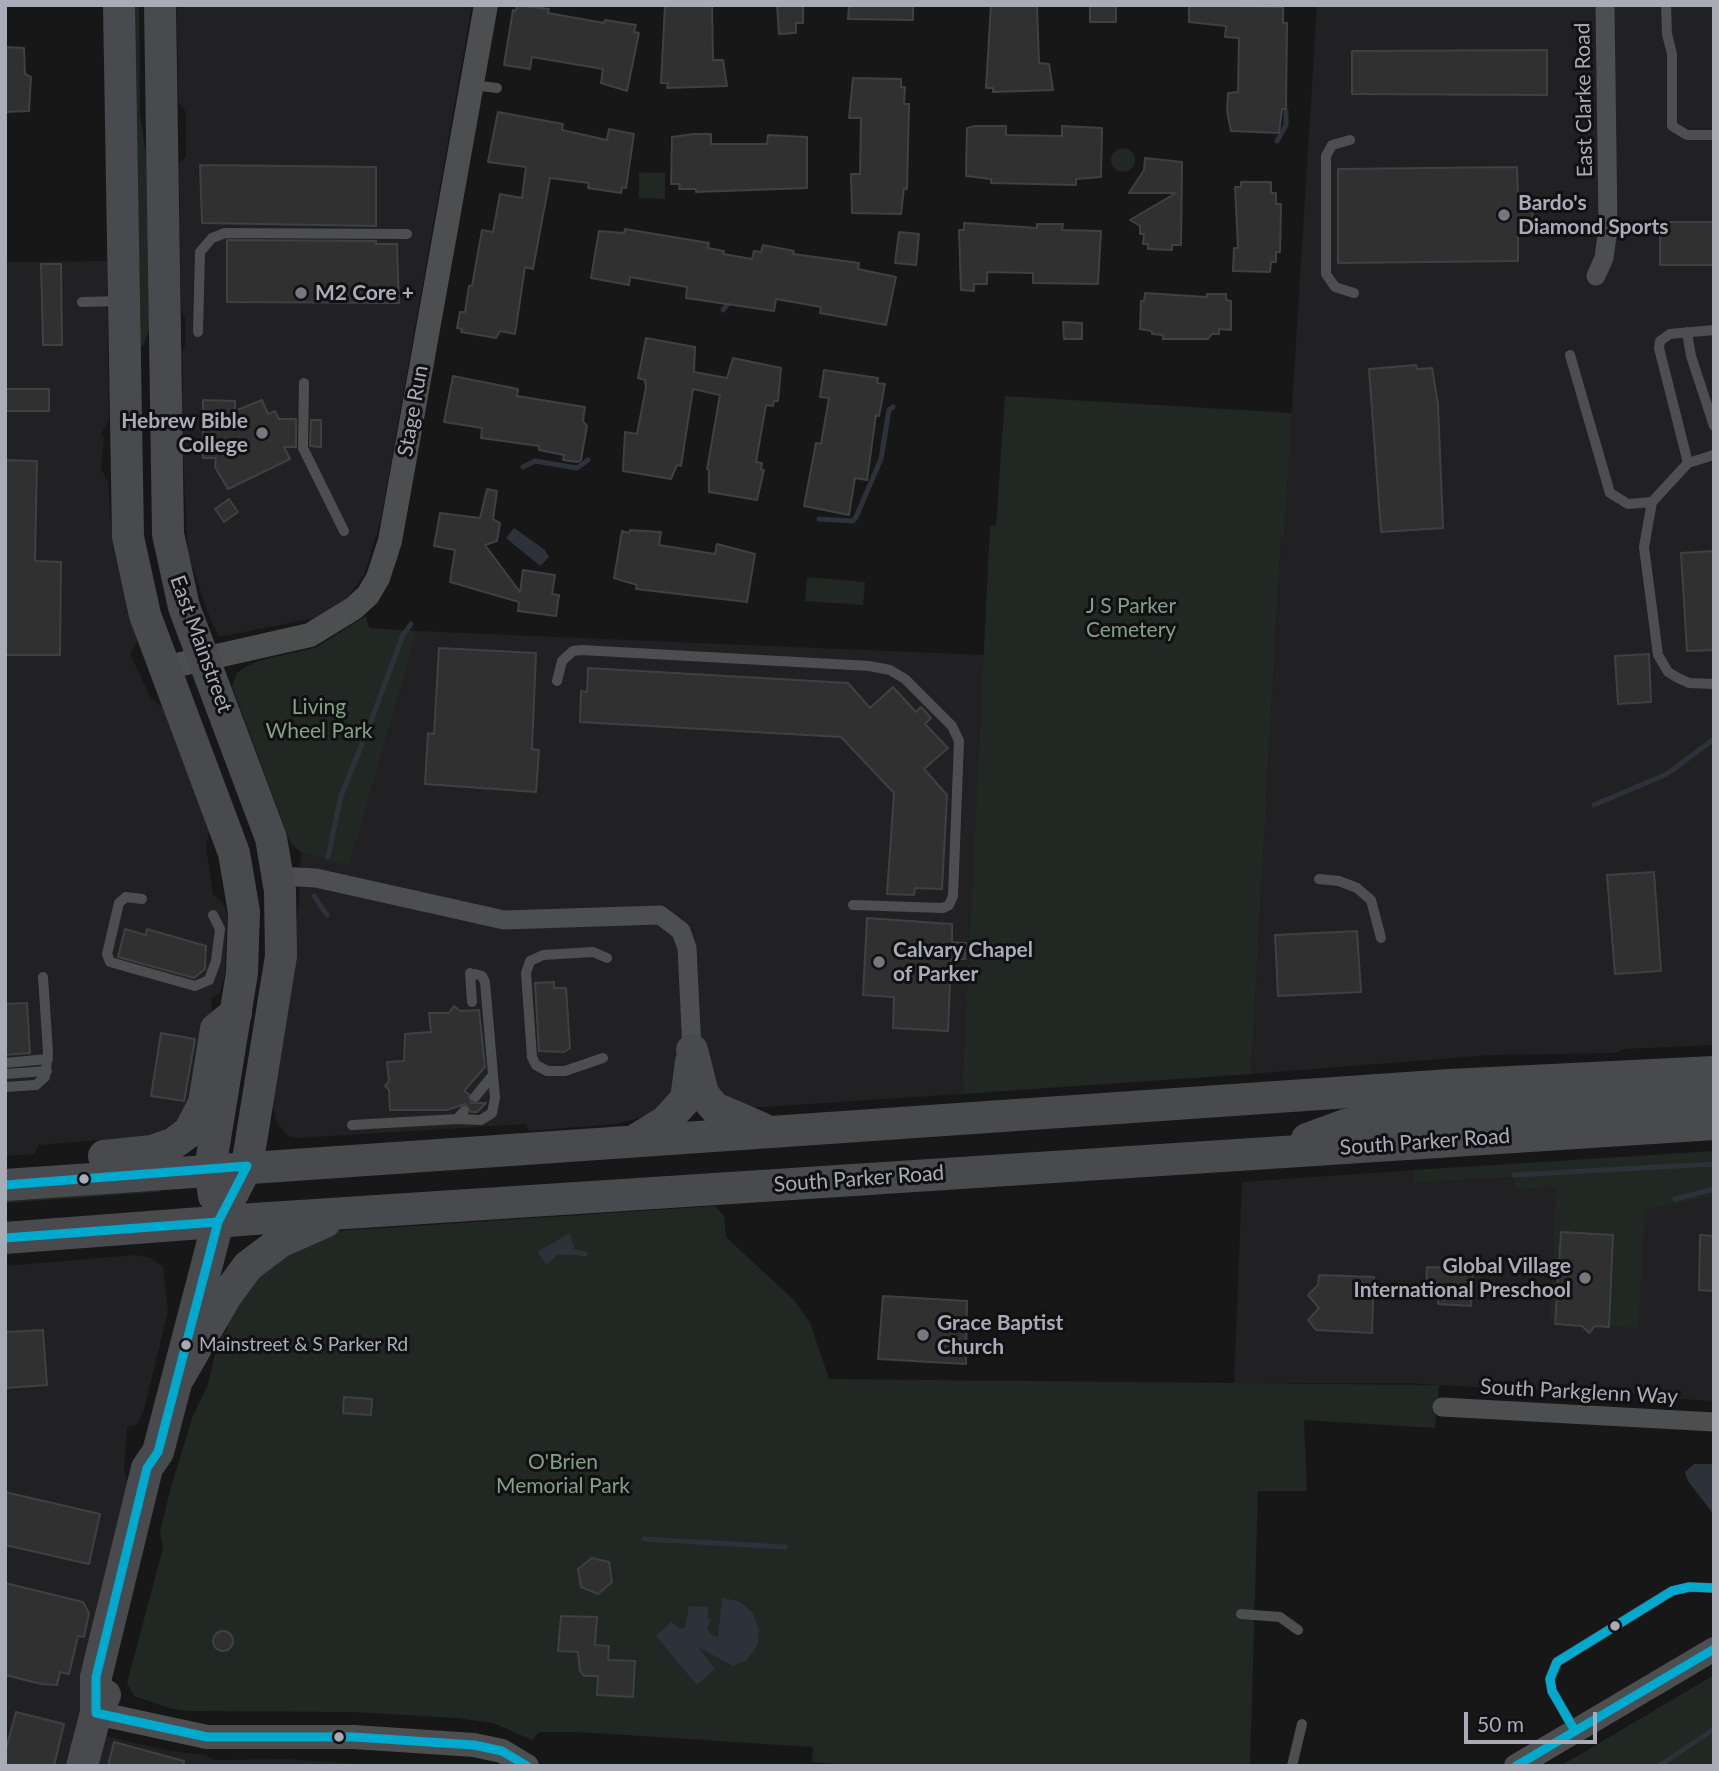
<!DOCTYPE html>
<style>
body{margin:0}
#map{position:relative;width:1719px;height:1771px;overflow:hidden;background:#171717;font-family:Lato,sans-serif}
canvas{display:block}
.frame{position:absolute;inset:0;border:7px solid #a9acb7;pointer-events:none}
.scale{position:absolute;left:1464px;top:1712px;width:133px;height:32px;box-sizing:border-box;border:4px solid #a9acb7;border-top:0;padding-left:9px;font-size:21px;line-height:24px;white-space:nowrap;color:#a9acb7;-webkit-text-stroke:5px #111113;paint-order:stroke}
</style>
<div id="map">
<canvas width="1719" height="1771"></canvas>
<div class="frame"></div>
<div class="scale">50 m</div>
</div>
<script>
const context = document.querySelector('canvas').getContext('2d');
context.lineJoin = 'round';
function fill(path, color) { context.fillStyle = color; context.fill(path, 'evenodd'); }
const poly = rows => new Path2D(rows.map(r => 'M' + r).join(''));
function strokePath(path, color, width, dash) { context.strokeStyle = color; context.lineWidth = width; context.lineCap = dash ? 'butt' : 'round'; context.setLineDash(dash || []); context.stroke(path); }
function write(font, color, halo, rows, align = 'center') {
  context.font = font + ' Lato,sans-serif'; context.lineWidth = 6; context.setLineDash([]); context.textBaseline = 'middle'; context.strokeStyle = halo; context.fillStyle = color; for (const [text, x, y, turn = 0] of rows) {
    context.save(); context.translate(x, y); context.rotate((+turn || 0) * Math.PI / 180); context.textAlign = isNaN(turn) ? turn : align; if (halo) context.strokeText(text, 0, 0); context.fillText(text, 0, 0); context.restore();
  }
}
fill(poly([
 [177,5,472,5,381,520,364,575,345,601,320,617,224,636,218,636,208,613,188,553,182,436,176,432,176,398,183,391,182,354,185,345,185,318,181,310,179,163,186,157,186,112,178,102],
 [1317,5,1714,5,1714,1045,1624,1049,1616,1053,1492,1055,1251,1074,1281,536,1284,535],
 [107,261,109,420,101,434,104,437,101,470,108,481,113,549,136,634,137,641,130,654,151,698,163,708,209,830,206,847,213,894,222,901,227,913,225,974,220,992,211,1000,213,1020,198,1103,177,1122,150,1136,39,1145,34,1154,5,1156,5,262],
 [417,631,984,655,962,1094,749,1108,730,1099,720,1088,681,1085,650,1115,616,1124,529,1131,526,1124,299,1138,288,1136,276,1121,272,1102,299,903,301,852,349,865],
 [1414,1170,1414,1183,1513,1177,1514,1189,1555,1181,1714,1196,1714,1401,1646,1397,1623,1391,1617,1395,1405,1383,1234,1383,1242,1182],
 [134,1255,148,1257,163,1266,168,1312,143,1413,136,1425,127,1427,124,1470,129,1488,76,1743,69,1749,65,1766,5,1766,5,1266],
 [106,1736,170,1751,205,1755,215,1760,286,1759,388,1766,93,1766]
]), '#212123');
fill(poly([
 [131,5,139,5,140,114,149,174,151,324,144,344,138,348],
 '1111 160a12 12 0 1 1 24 0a12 12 0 1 1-24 0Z',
 [639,172,665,173,665,199,639,198],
 [1005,396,1292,413,1284,536,1281,536,1251,1074,962,1094,990,526,996,525],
 [807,577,865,582,863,605,805,601],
 [366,616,369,628,417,631,349,866,301,852,291,844,232,686,237,673,244,668,261,660,315,648],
 [1714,1151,1714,1196,1645,1210,1638,1328,1609,1326,1613,1235,1561,1232,1556,1320,1550,1320,1556,1187,1515,1189,1513,1177,1414,1183,1414,1170],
 [161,1189,160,1192,5,1203,5,1199],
 [715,1206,724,1216,726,1237,795,1301,810,1323,829,1379,1439,1385,1435,1428,1304,1420,1307,1491,1258,1491,1250,1766,865,1766,812,1762,813,1747,578,1732,539,1732,532,1740,493,1723,457,1718,352,1712,189,1711,172,1709,134,1696,127,1683,163,1548,160,1532,171,1487,192,1418,208,1384,218,1342,227,1331,228,1320,250,1282,322,1232],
 [1714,1675,1714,1766,1560,1766,1601,1742]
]), '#212722');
fill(poly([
 [514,528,545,550,549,557,540,566,506,538],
 [570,1233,576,1255,557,1255,547,1265,537,1252],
 [1694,1464,1714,1464,1714,1515,1688,1481,1685,1472],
 [722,1598,739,1601,752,1612,759,1630,758,1644,747,1660,733,1666,698,1647,715,1669,697,1685,656,1636,671,1622,681,1629,685,1628,689,1606,708,1607,708,1619,711,1619,707,1628,711,1635,718,1637]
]), '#2d323a');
strokePath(poly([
 [1277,141,1286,125,1286,111],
 [723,310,730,301],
 [523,467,535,461,577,468,588,460],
 [819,519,853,521,856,517,881,459,889,410,893,407],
 [365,737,403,635,411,624],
 [1594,805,1667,774,1714,739],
 [328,857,341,796,362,744],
 [314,896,327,915],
 [1514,1175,1714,1164],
 [1675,1199,1714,1189],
 [570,1251,585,1254],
 [644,1539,785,1547],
 [1659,1766,1714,1729]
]), '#2d323a', 5);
const building = poly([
 [517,5,549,9,548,13,604,23,605,20,636,25,634,32,639,33,627,91,601,83,603,69,532,57,530,69,504,65,513,10,516,11,517,5],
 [665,5,712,5,713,60,723,60,727,86,667,88,668,83,661,83,665,5],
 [777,5,803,5,803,23,796,23,796,33,779,34,777,5],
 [849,5,913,5,913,20,848,19,849,5],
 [991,5,1037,5,1039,63,1049,64,1053,90,993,92,993,88,986,88,991,5],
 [1090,5,1116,5,1116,22,1090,22,1090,5],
 [1189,5,1283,7,1283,23,1287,23,1286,109,1282,109,1279,133,1231,131,1227,111,1228,93,1238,92,1239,38,1225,37,1226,26,1189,22,1189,5],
 [5,47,24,48,25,74,31,77,29,111,5,112,5,47],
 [1547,50,1547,95,1352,94,1352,51,1547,50],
 [853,78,901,79,901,87,905,87,904,104,909,104,907,189,904,188,901,214,852,213,851,174,860,174,861,118,849,118,853,78],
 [498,112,563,124,562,130,607,140,609,129,634,134,626,188,622,187,621,193,588,188,589,183,550,178,533,269,525,267,515,334,500,331,496,338,461,332,462,329,457,328,460,312,465,312,469,286,472,286,482,230,493,232,500,194,522,198,526,167,488,162,498,112],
 [975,126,1006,126,1006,135,1062,136,1062,126,1102,128,1101,177,1076,179,1076,185,991,183,991,179,966,176,967,128,975,126],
 [693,134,711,134,711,144,767,144,768,135,807,137,807,188,696,192,696,189,679,189,680,184,671,184,672,137,693,134],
 [1145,158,1182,162,1181,245,1172,245,1172,250,1148,249,1148,244,1143,244,1144,234,1140,234,1140,226,1130,220,1176,193,1129,193,1144,170,1145,158],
 [200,165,376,167,376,226,202,223,200,165],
 [1517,167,1518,198,1532,198,1533,232,1518,232,1518,261,1338,263,1338,169,1517,167],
 [1241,182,1271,182,1271,193,1276,193,1276,204,1281,204,1280,252,1276,252,1276,262,1271,262,1270,272,1233,271,1234,248,1238,248,1235,187,1241,187,1241,182],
 [1660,222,1714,222,1714,265,1660,265,1660,222],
 [964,223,1037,228,1037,224,1063,224,1062,230,1101,231,1098,284,1033,283,1033,273,987,272,987,284,974,284,974,291,961,290,959,230,964,230,964,223],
 [625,229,709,243,708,248,724,251,723,254,752,259,754,251,761,252,763,245,794,251,793,254,859,263,858,269,896,277,886,325,820,313,821,307,776,299,774,311,686,298,687,287,630,277,629,285,591,278,599,231,624,233,625,229],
 [899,232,919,234,916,265,895,263,899,232],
 [227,240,376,241,376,244,397,244,399,303,227,302,227,240],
 [41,264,61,264,62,345,43,345,41,264],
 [1145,293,1207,297,1207,294,1226,294,1226,300,1231,301,1231,330,1219,329,1219,334,1212,334,1208,339,1163,339,1163,335,1152,334,1152,331,1140,329,1141,301,1144,301,1145,293],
 [1063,322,1082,323,1082,339,1064,339,1063,322],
 [646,338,695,347,694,372,727,378,733,358,781,368,778,401,774,401,773,406,766,405,756,462,762,463,761,470,764,470,757,500,709,492,709,470,707,469,720,395,693,389,681,466,677,465,671,479,623,471,625,432,637,434,646,387,645,380,638,378,646,338],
 [1416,365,1417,369,1432,368,1438,404,1443,528,1381,532,1369,369,1416,365],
 [824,370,878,378,877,383,885,384,879,416,876,415,867,480,855,478,849,515,804,506,816,443,821,444,829,398,820,397,824,370],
 [453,376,518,389,517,396,585,407,583,421,587,426,581,460,578,462,563,460,564,455,539,450,539,446,481,438,482,428,444,422,453,376],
 [5,389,49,389,49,411,5,411,5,389],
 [203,400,235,401,235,411,262,400,268,414,275,411,279,419,296,419,296,447,284,447,290,459,228,489,215,467,216,458,203,458,203,400],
 [311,420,321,420,321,447,310,446,311,420],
 [5,460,37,461,35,561,61,562,60,655,5,655,5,460],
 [487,489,497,491,493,519,500,523,497,541,485,545,520,592,523,570,555,575,552,594,559,595,556,616,518,611,519,602,450,582,455,550,434,546,440,513,480,518,487,489],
 [229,499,238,512,224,522,215,509,229,499],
 [630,530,661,532,659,545,715,554,717,544,755,554,747,602,636,589,637,585,614,578,622,531,629,533,630,530],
 [1714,551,1714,650,1687,651,1681,553,1714,551],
 [439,648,536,653,532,749,539,750,536,792,425,784,428,733,434,734,439,648],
 [1649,654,1651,702,1618,704,1615,656,1649,654],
 [588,668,848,683,870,708,893,687,916,712,921,707,931,718,925,724,948,748,924,769,947,795,942,889,915,888,914,895,887,894,894,793,841,737,580,722,581,691,587,692,588,668],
 [1654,872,1661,971,1615,974,1607,875,1654,872],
 [867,918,952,924,952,942,966,943,965,959,951,959,948,1031,893,1028,894,997,863,995,867,918],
 [125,929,146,935,147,929,206,946,205,969,194,978,118,957,125,929],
 [1357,931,1361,992,1278,996,1275,935,1357,931],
 [554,982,554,988,566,988,570,1048,564,1052,539,1051,535,983,554,982],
 [27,1003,30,1053,5,1055,5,1004,27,1003],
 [454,1006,460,1011,479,1010,485,1067,464,1091,469,1094,471,1103,486,1103,477,1112,471,1112,465,1104,447,1110,390,1110,389,1090,385,1086,389,1081,387,1062,404,1061,405,1034,431,1032,429,1013,449,1013,454,1006],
 [161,1033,195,1039,184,1101,151,1096,161,1033],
 [1561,1232,1613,1235,1609,1327,1595,1326,1589,1333,1582,1326,1555,1324,1561,1232],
 [1700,1235,1714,1236,1714,1291,1699,1290,1700,1235],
 [1427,1267,1473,1268,1471,1306,1438,1304,1438,1290,1426,1289,1427,1267],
 [1319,1275,1374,1277,1372,1333,1316,1330,1308,1320,1319,1308,1308,1295,1318,1285,1319,1275],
 [883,1296,967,1301,966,1364,878,1359,883,1296],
 [43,1330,47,1385,5,1388,5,1332,43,1330],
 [344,1397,372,1399,371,1415,343,1413,344,1397],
 [5,1492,100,1514,89,1564,5,1545,5,1492],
 [592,1558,609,1562,612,1582,598,1594,581,1587,578,1569,592,1558],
 [5,1583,83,1602,89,1613,84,1637,78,1636,69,1674,60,1672,57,1685,41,1684,5,1675,5,1583],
 [561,1616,597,1617,595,1645,609,1646,608,1660,635,1661,633,1697,597,1695,598,1676,584,1676,580,1671,578,1652,558,1651,561,1616],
 '213 1641a10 10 0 1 1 20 0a10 10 0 1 1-20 0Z',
 [16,1712,64,1724,54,1766,5,1766,5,1753,16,1712],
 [114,1742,184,1761,183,1766,108,1766,114,1742]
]);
fill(building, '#303031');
strokePath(building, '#3f4043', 2);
strokePath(poly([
 [1666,5,1667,34,1672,54,1672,126,1687,135,1714,135],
 [471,85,497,88],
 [1350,140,1332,145,1326,156,1326,274,1335,287,1354,293],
 [82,302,120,301],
 [198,332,200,252,212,238,225,233,407,234],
 [1687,332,1691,356,1714,426],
 [1570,355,1610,493,1628,504,1652,502,1644,547,1658,655,1668,672,1678,678,1689,683,1714,684],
 [304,383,303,448,344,531],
 [1688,463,1659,348,1660,341,1670,334,1714,330],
 [1652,502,1688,463,1714,455],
 [557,681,562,661,573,651,581,650,869,666,890,670,905,679,952,726,959,741,953,896,949,905,943,908,853,905],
 [1319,879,1339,881,1357,888,1371,900,1381,938],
 [142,899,126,897,119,903,107,954,110,962,195,986,209,980,216,961,220,929,213,915],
 [470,973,472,1002],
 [475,974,482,976,485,982,493,1075,475,1097],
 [603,1058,565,1071,547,1071,536,1065,532,1057,526,973,530,961,543,955,593,952,607,958],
 [5,1063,48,1059],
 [5,1074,47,1071],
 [5,1087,36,1085,45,1077,48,1052,43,977],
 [457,1119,481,1120,492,1113,495,1098,493,1075],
 [352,1125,457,1119,464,1111],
 [1241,1614,1280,1617,1298,1630],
 [1575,1731,1552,1691,1550,1679,1557,1662,1672,1591,1689,1587,1714,1588],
 [1292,1766,1302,1724]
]), '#4d4e50', 10);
strokePath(poly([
 [1596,276,1604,258,1608,228,1605,5],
 [278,876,316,878,504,920,660,915,681,931,687,948,692,1050],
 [1442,1407,1714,1422]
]), '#4d4e50', 19);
strokePath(poly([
 [164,668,310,635,354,608,368,595,378,578,390,541,486,5],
 [96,1713,207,1737,354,1737,474,1745,502,1751,527,1766],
 [1516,1766,1714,1649]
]), '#4d4e50', 24);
strokePath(poly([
 [119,5,128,537,145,615,234,853,244,912,242,973,210,1169,214,1196],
 [96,1713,96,1677,147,1468,158,1452,218,1222,247,1166,281,956,280,891,271,838,184,607,168,534,160,5],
 [82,1766,96,1713,105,1695]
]), '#494a4d', 32);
strokePath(poly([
 [692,1050,703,1094,715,1108,761,1128],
 [637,1139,666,1121,686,1099,691,1062],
 [1307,1139,1345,1125,1407,1114,1714,1096],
 [104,1156,152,1151,174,1143,189,1132,204,1103,216,1029,236,1013],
 [5,1185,1450,1085,1714,1072],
 [5,1238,254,1219,1714,1124],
 [178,1379,226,1296,248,1266,280,1242,325,1222]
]), '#494a4d', 32);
strokePath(poly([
 [5,1185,247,1166],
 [5,1238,218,1222],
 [96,1713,96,1677,147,1468,158,1452,218,1222,247,1166],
 [96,1713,207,1737,354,1737,474,1745,502,1751,527,1766],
 [1575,1731,1552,1691,1550,1679,1557,1662,1672,1591,1689,1587,1714,1588],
 [1516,1766,1714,1649]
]), '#00a9ce', 9);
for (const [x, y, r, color] of [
 [1504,215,7,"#76787f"],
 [301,293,7,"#76787f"],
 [262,433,7,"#76787f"],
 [879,962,7,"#76787f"],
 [84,1179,6,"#a9acb7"],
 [1585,1278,7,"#76787f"],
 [923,1335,7,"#76787f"],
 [186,1345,6,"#a9acb7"],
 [1615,1626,6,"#a9acb7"],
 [339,1737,6,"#a9acb7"]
]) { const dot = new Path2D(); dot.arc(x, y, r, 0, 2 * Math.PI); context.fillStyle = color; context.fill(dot); strokePath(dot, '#111113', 2.5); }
write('19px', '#a9acb7', '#111113', [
 ["Mainstreet & S Parker Rd",199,1345]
], 'left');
write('21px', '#a9acb7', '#111113', [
 ["East Clarke Road",1584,100,-91],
 ["Stage Run",413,411,-80],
 ["East Mainstreet",201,644,70],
 ["South Parker Road",1425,1142,-4],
 ["South Parker Road",859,1179,-4],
 ["South Parkglenn Way",1579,1392,3]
]);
write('bold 21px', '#a9acb7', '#111113', [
 ["Bardo's",1518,203],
 ["Diamond Sports",1518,227],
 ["M2 Core +",315,293],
 ["Hebrew Bible",248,421,"right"],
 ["College",248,445,"right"],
 ["Calvary Chapel",893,950],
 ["of Parker",893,974],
 ["Global Village",1571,1266,"right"],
 ["International Preschool",1571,1290,"right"],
 ["Grace Baptist",937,1323],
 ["Church",937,1347]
], 'left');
write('21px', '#81a186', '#111113', [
 ["J S Parker",1131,606],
 ["Cemetery",1131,630],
 ["Living",319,707],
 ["Wheel Park",319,731],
 ["O'Brien",563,1462],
 ["Memorial Park",563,1486]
]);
</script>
